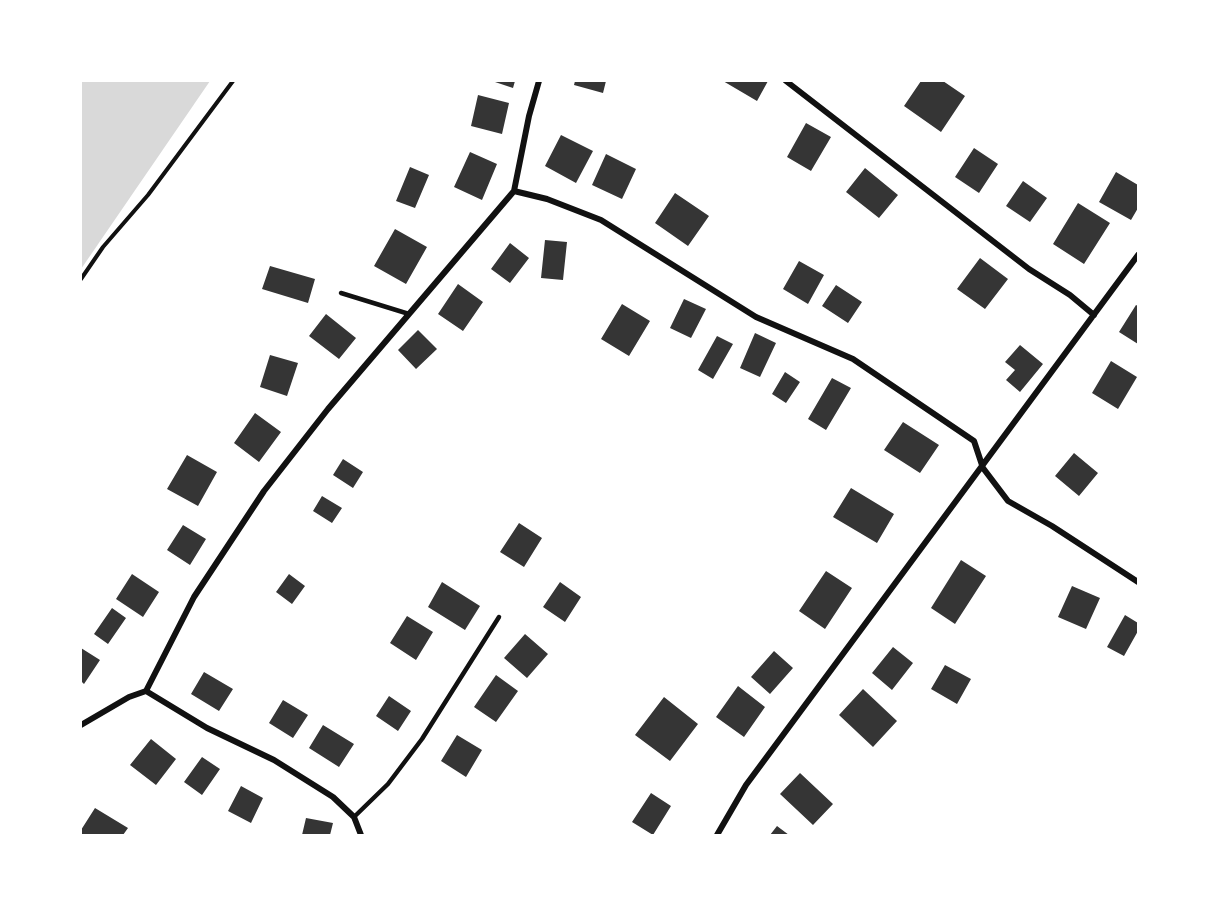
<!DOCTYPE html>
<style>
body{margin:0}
#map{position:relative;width:1219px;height:916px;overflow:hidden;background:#fff;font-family:Ubuntu,sans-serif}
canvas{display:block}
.frame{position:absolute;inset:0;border:82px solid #fff;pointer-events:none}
</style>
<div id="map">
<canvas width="1219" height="916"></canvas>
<div class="frame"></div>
</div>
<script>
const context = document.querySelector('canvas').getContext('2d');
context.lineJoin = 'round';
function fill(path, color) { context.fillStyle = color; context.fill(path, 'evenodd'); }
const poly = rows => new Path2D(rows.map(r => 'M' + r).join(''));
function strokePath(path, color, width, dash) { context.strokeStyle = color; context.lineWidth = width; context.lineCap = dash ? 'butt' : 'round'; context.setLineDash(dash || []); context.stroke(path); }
fill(poly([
 [81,81,210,81,81,269]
]), '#d9d9d9');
fill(poly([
 [492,81,515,81,513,88],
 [575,81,606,81,603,93,574,85],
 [723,81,768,81,757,101],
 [921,81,943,81,965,96,941,132,904,106],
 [478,95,509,103,502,134,471,126],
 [806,123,831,137,811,171,787,157],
 [561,135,593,151,576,183,545,166],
 [974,148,998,164,979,193,955,177],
 [470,152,497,164,482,200,454,187],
 [606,154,636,169,622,199,592,185],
 [410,167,429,175,415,208,396,201],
 [865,168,898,195,879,218,846,192],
 [1116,172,1138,185,1138,208,1131,220,1099,202],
 [1023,181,1047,198,1030,222,1006,206],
 [675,193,709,216,688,246,655,223],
 [1078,203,1110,223,1084,264,1053,244],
 [395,229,427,247,406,284,374,266],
 [545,240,567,242,563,280,541,278],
 [510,243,529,258,510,283,491,269],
 [980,258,1008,279,985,309,957,289],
 [799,261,824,275,808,304,783,289],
 [270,266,315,279,308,303,262,289],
 [458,284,483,302,463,331,438,314],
 [836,285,862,302,848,323,822,306],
 [684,299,706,309,691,338,670,328],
 [622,304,650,321,629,356,601,339],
 [1136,305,1138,306,1138,344,1119,332],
 [326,314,356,338,339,359,309,336],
 [418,330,437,349,416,369,398,350],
 [755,333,776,343,760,377,740,368],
 [717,336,733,344,713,379,698,370],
 [1020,345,1043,364,1020,392,1006,380,1015,370,1005,362],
 [270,355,298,363,287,396,260,387],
 [1111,361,1137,377,1118,409,1092,393],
 [785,372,800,382,786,403,772,394],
 [832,378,851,388,826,430,808,419],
 [255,413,281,432,259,462,234,443],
 [903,422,939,445,920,473,884,450],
 [1074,453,1098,473,1079,496,1055,476],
 [187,455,217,472,198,506,167,489],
 [343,459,363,472,353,488,333,475],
 [851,488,894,514,877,543,833,517],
 [322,496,342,508,332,523,313,511],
 [519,523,542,538,524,567,500,552],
 [183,525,206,539,190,565,167,550],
 [961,560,986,576,955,624,931,608],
 [826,571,852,588,825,629,799,611],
 [132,574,159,592,143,617,116,599],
 [289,574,305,586,292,604,276,592],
 [442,582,480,606,465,630,428,607],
 [560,582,581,597,565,622,543,607],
 [1072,586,1100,598,1086,629,1058,617],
 [112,608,126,618,108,644,94,634],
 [1125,615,1138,623,1138,631,1124,656,1107,647],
 [407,616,433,632,416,660,390,643],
 [525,634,548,654,527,678,504,658],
 [893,647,913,663,892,690,872,673],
 [81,648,100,660,84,684,81,681],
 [774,651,793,668,770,694,751,677],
 [945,665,971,679,957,704,931,689],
 [204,672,233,689,219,711,191,694],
 [496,675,518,691,496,722,474,707],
 [738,686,765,707,744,737,716,717],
 [863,689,897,721,873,747,839,715],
 [389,696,411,711,398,731,376,716],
 [664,697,698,724,670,761,635,735],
 [283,700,308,715,293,738,269,723],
 [323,725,354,744,339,767,309,748],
 [457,735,482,750,466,777,441,761],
 [151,739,176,759,156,785,130,765],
 [202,757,220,769,202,795,184,782],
 [800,773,833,804,813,825,780,794],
 [241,786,263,798,251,823,228,811],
 [651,793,671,806,653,835,632,822],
 [95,808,128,828,123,835,81,835,81,830],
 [306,818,333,823,330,835,302,835],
 [777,826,789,835,770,835]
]), '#353535');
strokePath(poly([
 [81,279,103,247,148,195,233,81]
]), '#111', 4);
strokePath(poly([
 [341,293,409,314],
 [354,817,388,784,422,739,499,617]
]), '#111', 4.5);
strokePath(poly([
 [786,81,1029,269,1070,295,1094,315],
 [514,191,547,199,601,220,756,317,853,359,974,441,983,468,1008,501,1052,526,1138,582],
 [146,691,207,728,274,760,333,797,354,817,361,835],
 [81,725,129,697,146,691,194,597,264,491,328,409,514,191,529,116,539,81],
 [717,835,746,785,1138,255]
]), '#111', 6);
</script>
